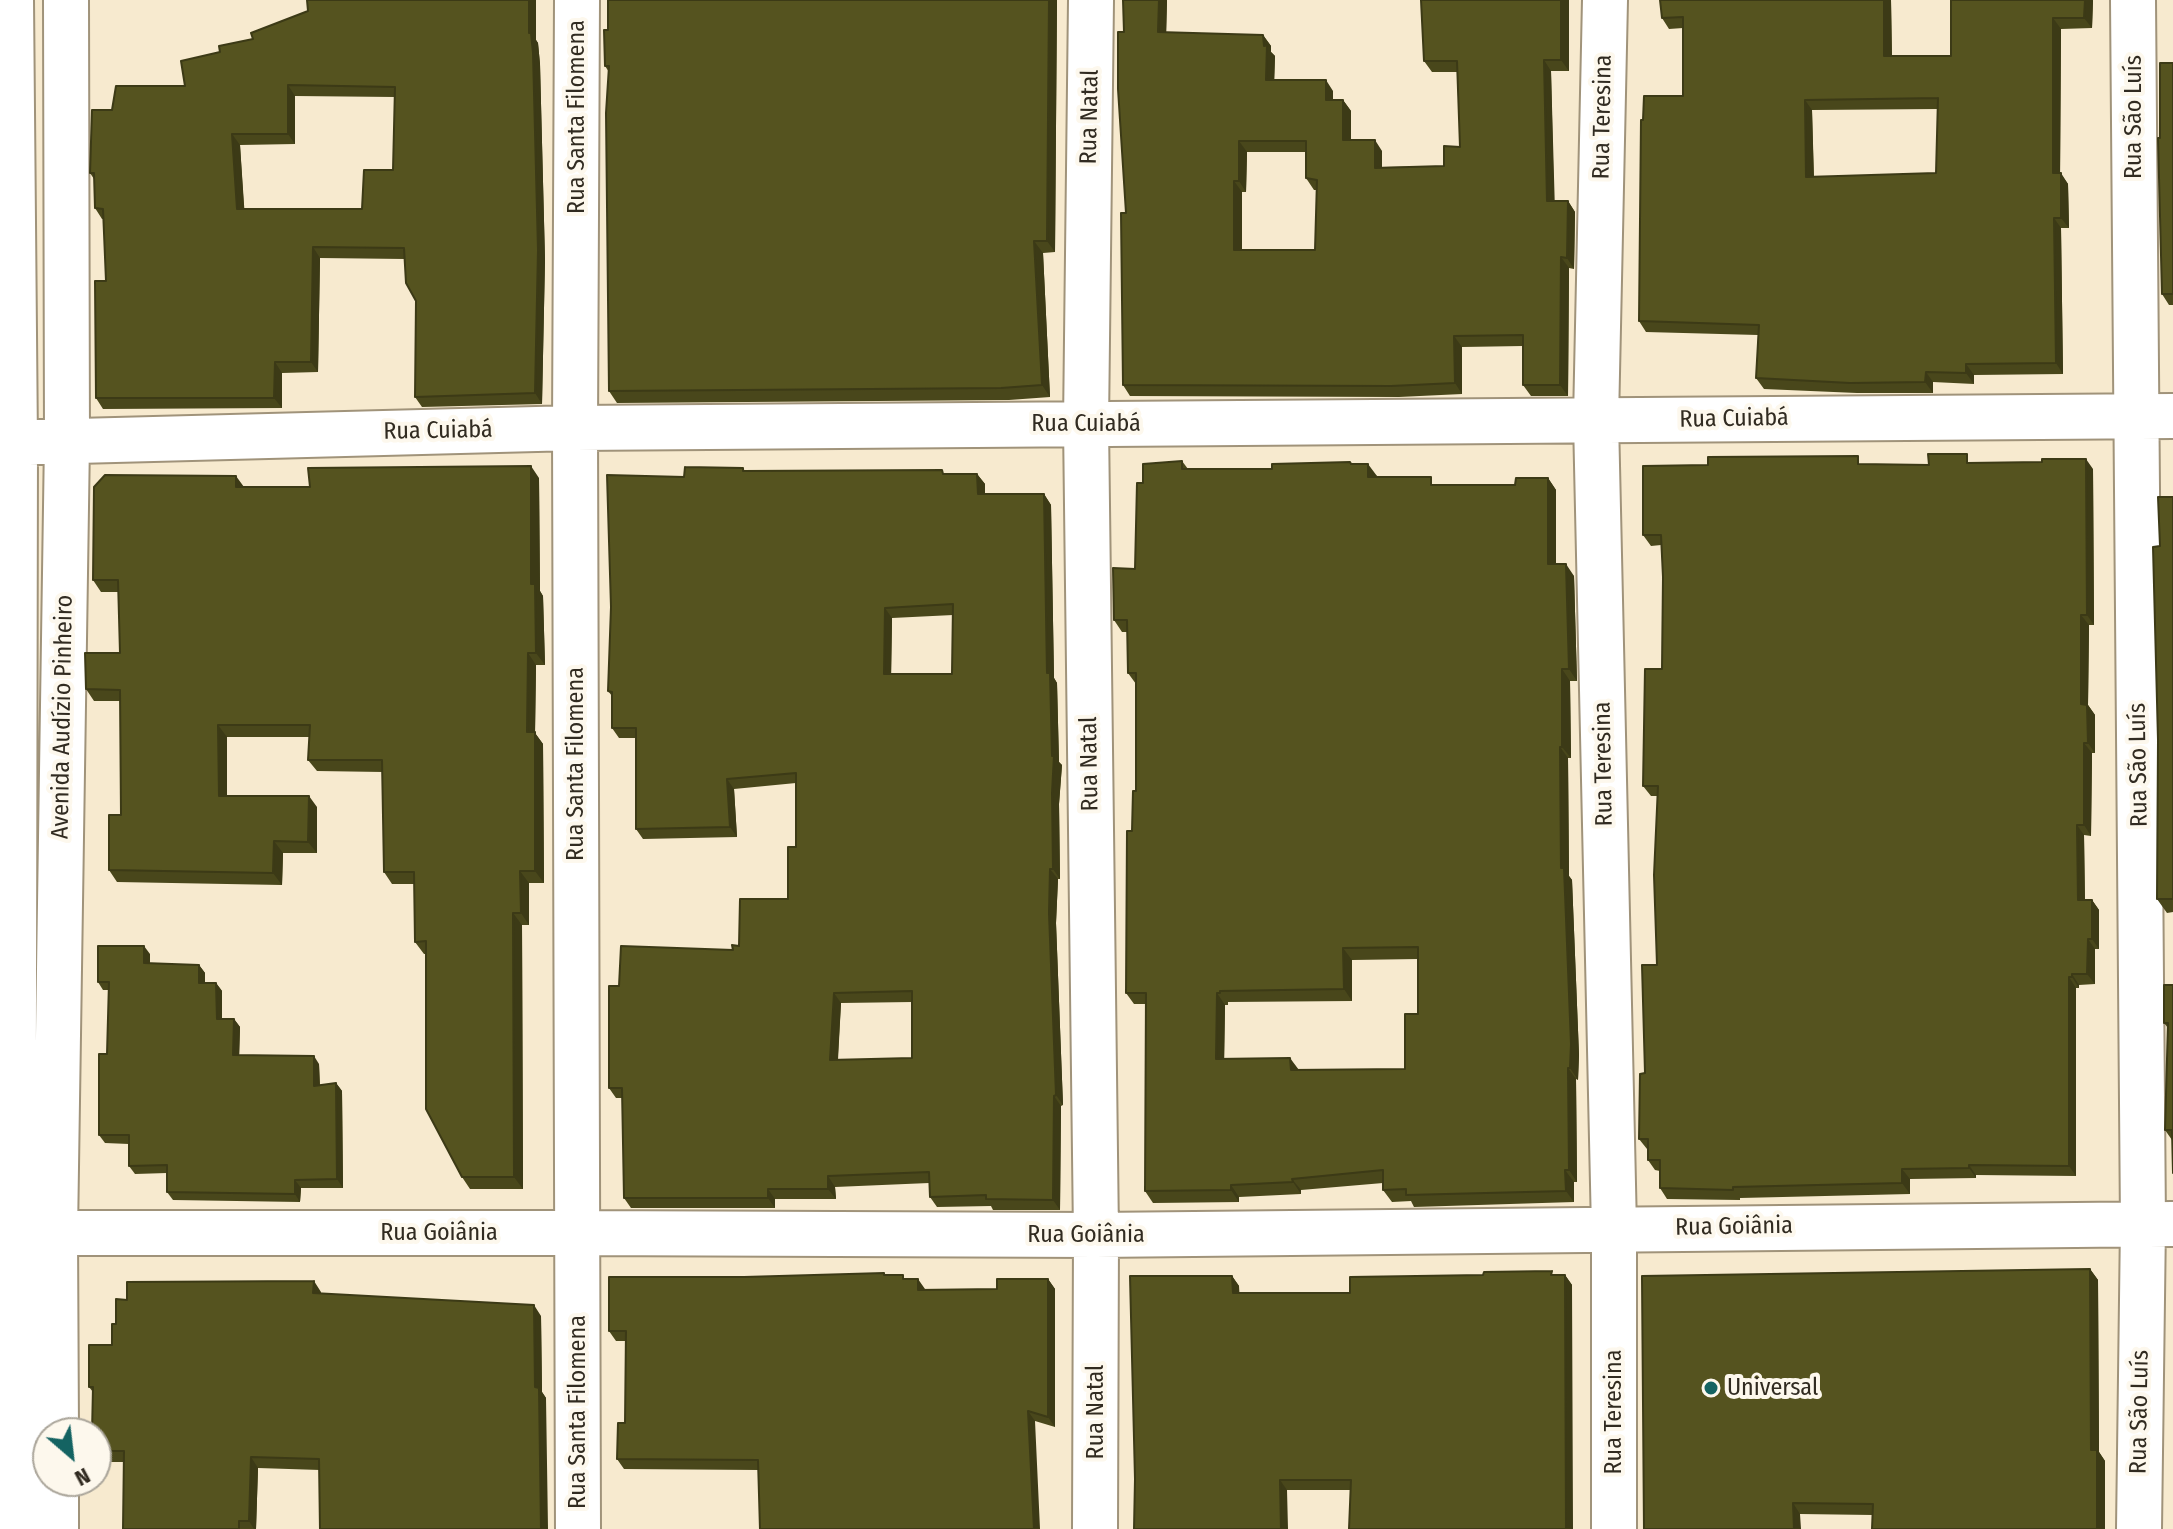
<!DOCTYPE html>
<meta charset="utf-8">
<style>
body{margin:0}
#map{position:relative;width:2173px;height:1529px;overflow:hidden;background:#f7eacf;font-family:"Fira Sans Condensed",sans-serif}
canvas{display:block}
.north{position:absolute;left:32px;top:1417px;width:80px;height:80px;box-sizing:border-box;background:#fdf8ed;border:2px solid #aba69b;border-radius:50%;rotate:152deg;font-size:22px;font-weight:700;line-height:32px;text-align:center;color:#312b21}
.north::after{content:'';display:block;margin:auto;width:28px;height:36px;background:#146362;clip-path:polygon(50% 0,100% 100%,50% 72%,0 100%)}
</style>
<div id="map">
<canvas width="2173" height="1529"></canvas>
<div class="north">N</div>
</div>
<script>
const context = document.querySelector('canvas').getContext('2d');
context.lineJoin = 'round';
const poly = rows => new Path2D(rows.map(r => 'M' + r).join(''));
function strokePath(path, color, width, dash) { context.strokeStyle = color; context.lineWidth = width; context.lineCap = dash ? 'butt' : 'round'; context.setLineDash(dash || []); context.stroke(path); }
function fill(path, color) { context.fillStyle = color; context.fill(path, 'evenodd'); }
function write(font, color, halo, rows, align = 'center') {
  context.font = font + ' "Fira Sans Condensed",sans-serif'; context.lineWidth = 8; context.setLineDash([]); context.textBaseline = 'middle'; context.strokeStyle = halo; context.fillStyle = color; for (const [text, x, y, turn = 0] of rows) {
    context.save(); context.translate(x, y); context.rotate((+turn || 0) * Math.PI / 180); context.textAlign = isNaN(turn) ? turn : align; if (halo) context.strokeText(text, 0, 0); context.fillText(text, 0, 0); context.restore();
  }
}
const street = poly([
 [11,0,15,443,13,1529],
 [577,0,575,428,578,1529],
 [1091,0,1086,424,1096,1235,1095,1529],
 [1605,0,1596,420,1614,1229,1614,1529],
 [2133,0,2143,1223,2139,1529],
 [0,443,575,428,2173,416],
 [0,1236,55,1233,577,1233,1096,1235,2173,1224],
 [56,1433,55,1233,67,441,66,0],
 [56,1481,56,1529]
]);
strokePath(street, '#a0937a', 48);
strokePath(street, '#fff', 44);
fill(poly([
 [307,0,536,0,536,40,538,43,540,64,545,260,542,404,422,407,415,397,416,301,405,259,320,258,318,372,282,373,282,408,103,409,96,398,106,281,104,219,102,219,95,208,94,179,90,173,112,110,185,86,220,52,253,39,308,11],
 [295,96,395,97,393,170,362,209,244,209,240,145,295,144],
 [608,0,1057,0,1055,252,1043,253,1050,397,1009,400,617,403,609,391,609,72,605,66,608,30],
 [1167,0,1166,32,1263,35,1271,46,1271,52,1275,56,1274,80,1333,91,1333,100,1343,100,1351,111,1351,140,1382,151,1382,167,1444,166,1460,147,1457,72,1432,72,1424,61,1569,0,1569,71,1551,71,1554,201,1568,201,1575,212,1574,269,1569,268,1568,396,1531,396,1523,385,1523,346,1462,347,1462,394,1399,397,1130,396,1123,385,1126,213,1124,32],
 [1247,152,1306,152,1306,178,1314,190,1317,190,1315,250,1242,250,1242,192,1246,192],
 [1660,0,1891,0,1892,56,1951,56,2093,0,2092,28,2061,29,2060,173,2068,184,2069,228,2061,228,2063,374,1974,375,1974,384,1933,382,1933,393,1857,393,1764,389,1756,378,1758,335,1646,332,1639,321,1643,120,1683,96,1683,28,1669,29,1662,18],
 [1938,109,1936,173,1814,177,1812,110],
 [2173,63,2173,305,2169,305,2162,294,2160,138],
 [1182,461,1188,469,1272,469,1350,462,1352,464,1377,476,1377,477,1437,485,1515,485,1548,478,1556,490,1556,564,1574,576,1577,681,1570,681,1571,758,1568,758,1569,876,1572,880,1579,1055,1578,1080,1576,1079,1577,1182,1574,1182,1574,1202,1414,1207,1411,1201,1392,1202,1383,1190,1383,1183,1301,1190,1301,1194,1239,1197,1239,1202,1153,1203,1145,1191,1146,1004,1134,1004,1126,993,1132,831,1136,791,1136,684,1128,673,1127,632,1122,632,1114,620,1135,569,1143,483],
 [1418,959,1418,1014,1405,1069,1298,1070,1224,1059,1225,1005,1228,1005,1228,1002,1352,1001,1352,960],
 [1973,463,2093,469,2094,625,2089,625,2088,705,2095,715,2095,753,2092,753,2091,836,2084,835,2085,900,2092,900,2099,910,2099,949,2095,949,2095,984,2079,985,2079,988,2076,988,2076,1176,1976,1175,1976,1178,1910,1179,1910,1194,1740,1198,1740,1200,1667,1199,1660,1188,1660,1171,1655,1170,1648,1160,1648,1149,1647,1149,1639,1139,1645,1073,1657,965,1657,796,1651,796,1643,786,1662,669,1663,577,1661,545,1651,546,1643,535,1864,464,1929,465],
 [743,468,745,471,977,474,985,484,985,494,1044,494,1051,505,1054,678,1057,683,1059,762,1062,765,1059,804,1060,879,1058,879,1056,923,1063,1105,1061,1106,1060,1210,993,1210,991,1206,937,1207,930,1197,929,1183,835,1187,836,1199,775,1199,775,1208,631,1208,624,1198,622,1098,616,1098,609,1088,619,986,733,950,739,946,788,899,796,847,796,783,734,789,737,837,643,839,636,829,636,738,619,738,612,728,612,696,608,691,684,477],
 [953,615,952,674,891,674,892,618],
 [912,1002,912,1058,838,1060,841,1003],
 [539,478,540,591,543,596,545,665,536,665,535,733,543,744,544,883,529,883,529,925,522,925,523,1189,470,1189,462,1177,426,954,424,954,415,942,414,884,392,884,384,872,383,772,317,771,308,760,310,737,227,737,227,796,317,807,317,853,283,853,282,885,117,882,109,870,121,815,120,701,94,701,86,689,120,653,119,592,101,592,93,580,244,487,310,487],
 [2173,497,2173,912,2167,913,2157,899,2160,546],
 [150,954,150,963,199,965,205,973,205,983,216,983,222,991,222,1019,234,1019,240,1027,239,1055,319,1064,320,1085,336,1083,342,1091,343,1188,301,1188,300,1202,173,1200,167,1192,167,1173,135,1174,129,1166,129,1144,105,1143,99,1135,107,1054,109,990,103,990,98,982],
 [2173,985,2172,1140,2165,1130,2168,1028,2164,1023],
 [2090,1269,2098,1280,2099,1452,2105,1461,2105,1529,1872,1529,1873,1515,1800,1514,1644,1529],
 [884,1273,885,1275,906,1279,925,1290,997,1289,1048,1279,1055,1289,1055,1427,1035,1421,759,1470,624,1469,617,1459,625,1423,626,1341,616,1341,609,1331,744,1277],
 [1555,1275,1565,1275,1572,1285,1350,1490,1287,1490,1135,1479,1232,1276,1239,1286,1239,1293,1350,1293],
 [321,1292,321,1293,541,1316,542,1392,546,1398,320,1470,258,1468,256,1529,123,1529,124,1462,99,1462,96,1458,96,1433,93,1392,89,1387,112,1345,116,1324]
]), '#49471b');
fill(poly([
 [529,0,536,0,536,40,538,43,540,64,545,260,542,404,535,393],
 [1049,0,1057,0,1055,252,1047,241],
 [1159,0,1167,0,1166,43,1158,32],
 [1561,0,1569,0,1569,71,1561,60],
 [1884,0,1891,0,1892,67,1884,56],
 [2085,0,2093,0,2092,28,2084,18],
 [2053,18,2061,29,2060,184,2053,173],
 [1263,35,1271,46,1271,52,1275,56,1274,90,1266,80],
 [1544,60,1551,71,1555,212,1547,201],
 [1326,80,1333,91,1333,111,1326,100],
 [288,85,295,96,295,144,288,134],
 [1343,100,1351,111,1351,151,1343,140],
 [1805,100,1812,110,1814,187,1806,177],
 [232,134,240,145,245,219,237,209],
 [1375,140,1382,151,1382,179,1375,168],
 [1239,141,1247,152,1246,192,1239,181],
 [2061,173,2068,184,2069,228,2061,218],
 [1234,181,1242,192,1242,261,1234,250],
 [1568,201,1575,212,1574,269,1567,258],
 [2054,218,2061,228,2063,374,2056,363],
 [1034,241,1043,253,1050,397,1042,385],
 [313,247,320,258,318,372,311,362],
 [1561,257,1569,268,1568,396,1560,385],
 [1454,336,1462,347,1462,394,1455,383],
 [275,362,282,373,282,408,274,398],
 [1966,364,1974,375,1974,384,1966,373],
 [1926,372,1933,382,1933,393,1925,382],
 [2086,459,2093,469,2094,625,2087,615],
 [1368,464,1377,476,1377,489,1368,477],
 [531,466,539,478,540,591,543,596,545,665,536,653,531,584],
 [977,474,985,484,985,504,978,494],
 [236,476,244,487,236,487],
 [1548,478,1556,490,1556,576,1548,564],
 [1044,494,1051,505,1054,678,1057,683,1059,762,1062,765,1059,804,1060,879,1053,869,1052,756,1047,673],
 [1566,564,1574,576,1577,681,1569,669],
 [885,608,892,618,891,684,884,674],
 [2081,615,2089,625,2088,705,2095,715,2095,753,2088,743,2081,704],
 [528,653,536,665,535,733,543,744,544,883,535,871,527,732],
 [1562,669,1570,681,1571,758,1562,747],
 [218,725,227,737,227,808,219,796],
 [2084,743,2092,753,2091,836,2084,825],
 [1560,747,1568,758,1569,876,1572,880,1579,1055,1578,1080,1570,1068,1561,868],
 [727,779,734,789,737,837,730,827],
 [309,796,317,807,317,853,308,842],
 [2077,825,2084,835,2085,910,2078,900],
 [274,841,283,853,282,885,273,873],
 [1050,869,1058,879,1056,923,1063,1105,1056,1095,1049,913],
 [520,871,529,883,529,925,521,913],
 [2092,900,2099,910,2099,949,2092,939],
 [513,913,522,925,523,1189,514,1177],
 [2088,939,2095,949,2095,984,2087,974],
 [144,946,150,954,150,971,144,963],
 [1343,948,1352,960,1352,1001,1344,989],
 [199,965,205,973,205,991,199,983],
 [2072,974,2079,985,2079,988,2072,977],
 [2069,977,2076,988,2076,1176,2069,1166],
 [216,983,222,991,222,1027,217,1019],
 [834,993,841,1003,837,1071,830,1060],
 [1217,993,1225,1005,1224,1071,1216,1059],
 [234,1019,240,1027,239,1063,233,1055],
 [314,1056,319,1064,320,1094,314,1086],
 [1290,1058,1299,1070,1291,1070],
 [1568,1068,1576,1079,1577,1182,1569,1170],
 [336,1083,342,1091,343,1188,337,1179],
 [1054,1096,1061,1106,1060,1210,1053,1200],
 [1969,1165,1976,1175,1976,1178,1969,1168],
 [1902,1169,1910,1179,1910,1194,1902,1183],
 [1565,1170,1574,1182,1574,1202,1566,1191],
 [828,1176,835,1187,836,1199,828,1189],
 [1292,1179,1301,1190,1301,1194,1293,1182],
 [295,1180,301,1188,300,1202,295,1194],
 [1231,1185,1239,1197,1239,1202,1231,1190],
 [768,1189,775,1199,775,1208,768,1198],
 [2090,1269,2098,1280,2099,1452,2105,1461,2105,1529,2097,1529,2091,1450],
 [1565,1275,1572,1285,1573,1529,1566,1529],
 [1232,1276,1239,1286,1240,1303,1233,1293],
 [918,1279,925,1289,918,1290],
 [1048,1279,1055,1289,1055,1427,1048,1417],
 [314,1281,321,1292,321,1303,313,1293],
 [534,1305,541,1316,542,1392,546,1398,548,1529,541,1529,535,1387],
 [1028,1411,1035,1421,1040,1529,1034,1529],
 [251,1457,258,1468,256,1529,254,1529,249,1521],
 [1280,1480,1287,1490,1288,1529,1281,1529],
 [1793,1503,1800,1514,1801,1529,1794,1529]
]), '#3c3a16');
const building = poly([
 [307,0,529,0,529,33,531,33,533,53,538,250,535,393,415,397,416,301,406,283,404,248,313,247,311,362,275,362,274,398,96,398,95,281,106,281,103,209,95,208,94,173,90,173,92,110,112,110,116,86,185,86,181,61,220,52,219,46,253,39,251,33,308,11,307,0],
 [288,85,395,87,393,170,364,170,362,209,237,209,232,134,288,134,288,85],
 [608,0,1049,0,1047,241,1034,241,1042,385,1001,388,609,391,606,113,609,66,605,66,604,30,608,30,608,0],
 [1123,0,1159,0,1158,32,1263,35,1264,46,1267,45,1266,80,1326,80,1326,100,1343,100,1343,140,1375,140,1375,168,1444,166,1444,146,1460,147,1457,61,1424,61,1421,0,1561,0,1561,60,1544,60,1547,201,1568,201,1567,258,1561,257,1560,385,1523,385,1523,335,1454,336,1455,383,1391,386,1123,385,1121,213,1126,213,1118,89,1118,32,1124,32,1123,0],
 [1239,141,1306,141,1306,178,1317,180,1315,250,1234,250,1234,181,1239,181,1239,141],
 [1660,0,1884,0,1884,56,1951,56,1951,0,2085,0,2084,18,2053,18,2053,173,2061,173,2061,218,2054,218,2056,363,1966,364,1966,373,1926,372,1925,382,1850,383,1756,378,1759,325,1639,321,1641,120,1643,120,1644,96,1683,96,1683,17,1662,18,1660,0],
 [1938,98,1936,173,1806,177,1805,100,1938,98],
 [2160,63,2173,63,2173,294,2162,294,2158,138,2160,138,2160,63],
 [1928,454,1967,454,1967,463,2042,462,2042,459,2086,459,2087,615,2081,615,2081,704,2087,705,2088,743,2084,743,2084,825,2077,825,2078,900,2092,900,2092,939,2088,939,2087,974,2072,974,2072,977,2069,977,2069,1166,1969,1165,1969,1168,1902,1169,1902,1183,1733,1187,1733,1190,1660,1188,1660,1160,1648,1160,1648,1139,1639,1139,1640,1074,1645,1073,1642,965,1657,965,1654,875,1658,786,1643,786,1645,669,1662,669,1663,577,1661,535,1643,535,1643,466,1708,465,1708,457,1858,456,1858,464,1929,465,1928,454],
 [1182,461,1182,469,1272,469,1272,464,1350,462,1351,464,1368,464,1368,477,1431,477,1431,485,1515,485,1516,478,1548,478,1548,564,1566,564,1569,669,1562,669,1562,747,1560,747,1561,868,1564,868,1571,1044,1570,1068,1568,1068,1569,1170,1565,1170,1566,1191,1406,1195,1406,1189,1383,1190,1383,1170,1292,1179,1293,1182,1231,1185,1231,1190,1145,1191,1146,993,1126,993,1127,831,1132,831,1133,791,1136,791,1136,673,1128,673,1127,620,1114,620,1113,568,1135,569,1137,483,1143,483,1143,464,1182,461],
 [1418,947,1418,1014,1405,1014,1405,1069,1291,1070,1290,1058,1216,1059,1217,993,1220,993,1220,991,1344,989,1343,948,1418,947],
 [531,466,531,584,535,584,536,653,528,653,527,732,535,732,535,871,520,871,521,913,513,913,514,1177,462,1177,426,1109,426,941,415,942,414,872,384,872,382,760,308,760,310,725,218,725,219,796,309,796,308,842,274,841,273,873,109,870,109,815,121,815,120,690,86,689,85,653,120,653,118,580,93,580,94,487,105,475,236,476,236,487,310,487,308,468,531,466],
 [685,467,743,468,743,471,942,470,943,474,977,474,978,494,1044,494,1047,673,1050,673,1052,756,1054,755,1052,793,1053,869,1050,869,1049,913,1056,1095,1054,1096,1053,1200,986,1199,986,1195,930,1197,929,1172,828,1176,828,1189,768,1189,768,1198,624,1198,622,1088,609,1088,609,986,619,986,621,946,733,950,732,945,739,946,740,899,788,899,788,847,796,847,796,773,727,779,730,827,636,829,636,728,612,728,612,692,608,691,611,607,607,475,684,477,685,467],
 [953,604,952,674,884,674,885,608,953,604],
 [912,991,912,1058,830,1060,834,993,912,991],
 [2158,497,2173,497,2173,899,2157,899,2158,740,2153,547,2160,546,2158,497],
 [98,946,144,946,144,963,199,965,199,983,216,983,217,1019,234,1019,233,1055,314,1056,314,1086,336,1083,337,1179,295,1180,295,1194,167,1192,167,1165,129,1166,129,1135,99,1135,99,1054,107,1054,109,982,98,982,98,946],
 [2164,985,2173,985,2173,1173,2172,1130,2165,1130,2168,1023,2164,1023,2164,985],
 [2090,1269,2091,1450,2097,1450,2097,1529,1872,1529,1873,1504,1793,1503,1794,1529,1644,1529,1642,1276,2090,1269],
 [1552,1271,1551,1275,1565,1275,1566,1529,1349,1529,1351,1480,1280,1480,1281,1529,1134,1529,1135,1479,1130,1276,1232,1276,1233,1293,1350,1293,1350,1277,1483,1275,1484,1272,1552,1271],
 [884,1273,884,1275,903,1275,903,1279,918,1279,918,1290,997,1289,997,1279,1048,1279,1048,1417,1028,1411,1034,1529,760,1529,758,1460,617,1459,618,1423,625,1423,626,1331,609,1331,609,1277,744,1277,884,1273],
 [314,1281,313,1293,534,1305,535,1387,539,1388,541,1529,320,1529,319,1459,251,1457,249,1521,239,1521,239,1529,123,1529,124,1451,96,1451,96,1433,92,1433,93,1387,89,1387,89,1345,112,1345,112,1324,116,1324,116,1299,127,1300,127,1282,314,1281]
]);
fill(building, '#55531f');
strokePath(building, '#3c3a16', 2);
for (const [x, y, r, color] of [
 [1711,1388,8,"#146362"]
]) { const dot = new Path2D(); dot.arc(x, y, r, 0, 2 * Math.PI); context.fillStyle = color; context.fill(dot); strokePath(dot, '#fdf8ed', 3); }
write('24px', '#312b21', '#fdf8ed', [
 ["Rua Santa Filomena",577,117,-90],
 ["Rua Natal",1090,117,-89],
 ["Rua Teresina",1603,117,-89],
 ["Rua São Luís",2134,117,-90],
 ["Rua Cuiabá",1734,419,-1],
 ["Rua Cuiabá",1086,424],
 ["Rua Cuiabá",438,431,-1],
 ["Avenida Audízio Pinheiro",63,717,-89],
 ["Rua Santa Filomena",576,764,-90],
 ["Rua Natal",1090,764,-91],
 ["Rua Teresina",1604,764,-91],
 ["Rua São Luís",2139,765,-91],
 ["Rua Goiânia",1734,1227,-1],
 ["Rua Goiânia",439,1233],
 ["Rua Goiânia",1086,1235],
 ["Rua Santa Filomena",578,1412,-90],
 ["Rua Natal",1096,1412,-90],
 ["Rua Teresina",1614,1412,-90],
 ["Rua São Luís",2140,1412,-89]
]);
write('24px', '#312b21', '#fdf8ed', [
 ["Universal",1727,1388]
], 'left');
</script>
